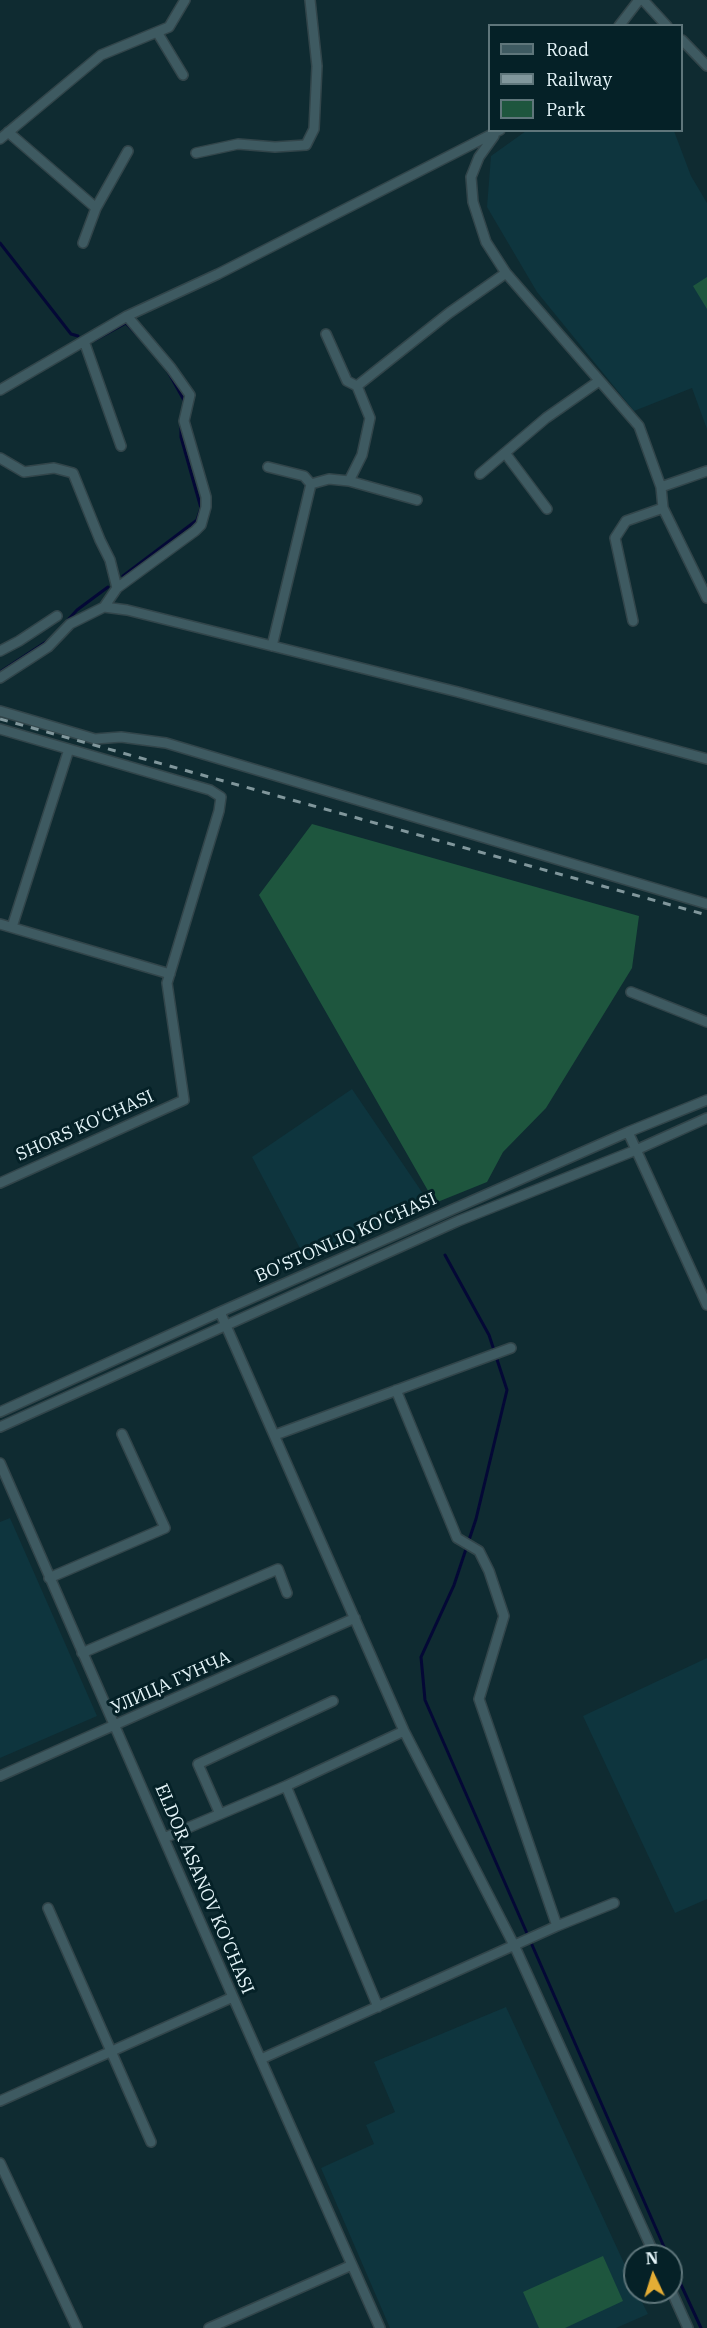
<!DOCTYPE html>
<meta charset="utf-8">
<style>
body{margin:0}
#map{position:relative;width:707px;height:2328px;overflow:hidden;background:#0f2b31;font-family:"IBM Plex Serif",serif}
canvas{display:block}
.legend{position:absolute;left:488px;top:24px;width:195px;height:108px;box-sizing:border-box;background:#052127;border:2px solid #5f767b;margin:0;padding:8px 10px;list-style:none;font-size:18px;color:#e5f5f9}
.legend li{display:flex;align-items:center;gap:12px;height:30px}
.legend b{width:30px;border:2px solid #5f767b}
.north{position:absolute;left:623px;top:2244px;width:60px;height:60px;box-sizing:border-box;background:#052127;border:2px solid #5f767b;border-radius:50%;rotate:356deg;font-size:16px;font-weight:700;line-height:24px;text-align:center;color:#e5f5f9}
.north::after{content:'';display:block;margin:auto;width:21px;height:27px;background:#e4ad35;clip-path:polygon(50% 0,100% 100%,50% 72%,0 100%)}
</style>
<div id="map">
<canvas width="707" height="2328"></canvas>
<ul class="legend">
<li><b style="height:8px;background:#3e5a61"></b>Road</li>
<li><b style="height:8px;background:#81979c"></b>Railway</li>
<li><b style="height:16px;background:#1e563e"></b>Park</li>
</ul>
<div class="north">N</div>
</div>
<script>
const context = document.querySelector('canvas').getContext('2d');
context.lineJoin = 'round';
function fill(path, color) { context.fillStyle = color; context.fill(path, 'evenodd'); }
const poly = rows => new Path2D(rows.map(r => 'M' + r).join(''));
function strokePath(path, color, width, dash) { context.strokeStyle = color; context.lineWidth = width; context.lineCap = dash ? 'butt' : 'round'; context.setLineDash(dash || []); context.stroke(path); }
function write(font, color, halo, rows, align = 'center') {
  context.font = font + ' "IBM Plex Serif",serif'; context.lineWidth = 6; context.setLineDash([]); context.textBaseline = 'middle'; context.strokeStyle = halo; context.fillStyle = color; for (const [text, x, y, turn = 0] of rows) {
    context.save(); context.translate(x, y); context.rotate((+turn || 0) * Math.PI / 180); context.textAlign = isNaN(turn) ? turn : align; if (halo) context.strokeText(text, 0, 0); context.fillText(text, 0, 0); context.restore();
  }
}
fill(poly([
 [526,131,674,131,691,176,707,203,707,429,692,388,634,411,537,292,487,207,491,156],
 [352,1089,428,1201,305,1258,252,1157],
 [10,1518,97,1716,0,1758,0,1522],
 [707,1658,707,1899,675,1913,583,1716],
 [506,2007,635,2287,635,2292,637,2292,648,2314,616,2328,390,2328,321,2168,374,2144,366,2125,395,2112,374,2062]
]), '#0e353e');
fill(poly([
 [707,277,707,309,693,286],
 [312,824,639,916,632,968,546,1108,503,1152,487,1182,435,1203,259,895],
 [603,2256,623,2301,565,2328,539,2328,523,2292]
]), '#1e563e');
strokePath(poly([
 [0,243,71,334,78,336],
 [95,340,126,323,141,339],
 [165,366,185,402],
 [123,576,197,520,201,508,181,437,181,423],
 [66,622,77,610,108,587],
 [0,672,49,640],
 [445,1255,489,1335,507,1390,476,1519,454,1585,421,1657,425,1700,668,2256],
 [671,2263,701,2328]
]), '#040836', 3);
const minor = poly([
 [643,0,667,26],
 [619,26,639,0],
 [157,32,183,75],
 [682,40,707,66],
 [8,132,96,208],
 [494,136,479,157,471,177,473,202,486,242,506,273,639,426,661,487,663,508,707,598],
 [0,139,101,55,169,27,185,0],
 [196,153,238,144,275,147,306,145,314,129,317,66,310,0],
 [83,243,96,208,128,151],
 [326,334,347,381,357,386],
 [84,341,121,446],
 [0,390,127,316,218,274,500,130],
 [505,453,547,509],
 [0,458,24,472,54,468,73,473,100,540,110,560,117,588],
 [268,467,304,476,311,484,329,479,349,481],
 [480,474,546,418,599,381],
 [661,487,707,471],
 [417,500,349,481,362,455,370,418,357,386,449,313,506,273],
 [104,607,117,588,195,531,201,525,206,507,206,497,184,421,190,395,171,368,127,316],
 [633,621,615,538,626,521,663,508],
 [272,646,311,484],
 [0,651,19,641,57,616],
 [0,678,48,647,70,624,104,607,127,610,458,692,707,759],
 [0,711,95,739,121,737,166,743,707,904],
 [0,729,210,790,221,797,219,811,167,983,184,1100,0,1183],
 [0,924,170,974],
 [12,927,69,749],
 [631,992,707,1022],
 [628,1132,707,1305],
 [220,1312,404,1731,515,1947,655,2256],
 [396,1390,457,1538,479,1551,489,1571,504,1616,479,1699,557,1926],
 [0,1412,220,1312,628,1132,707,1100],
 [0,1427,458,1221,636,1150,707,1118],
 [275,1435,511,1348],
 [0,1463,233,1997,380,2328],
 [49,1578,165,1528,122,1434],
 [82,1653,278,1569,287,1593],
 [0,1776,355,1618],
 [286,1786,378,2007],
 [220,1814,198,1764,333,1701],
 [164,1838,286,1786,404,1731],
 [48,1908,151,2142],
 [261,2059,557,1926,614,1903],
 [0,2101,233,1997],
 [0,2163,77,2328],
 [671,2290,688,2328],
 [209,2328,352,2265]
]);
strokePath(minor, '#32454a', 12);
strokePath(minor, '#3e5a61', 9);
strokePath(poly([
 [0,719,707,915]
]), '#81979c', 3, [8, 8]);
write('18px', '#e5f5f9', '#052127', [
 ["SHORS KO'CHASI",85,1126,-24],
 ["BO'STONLIQ KO'CHASI",346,1238,-24],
 ["УЛИЦА ГУНЧА",171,1683,-24],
 ["ELDOR ASANOV KO'CHASI",204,1889,67]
]);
</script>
